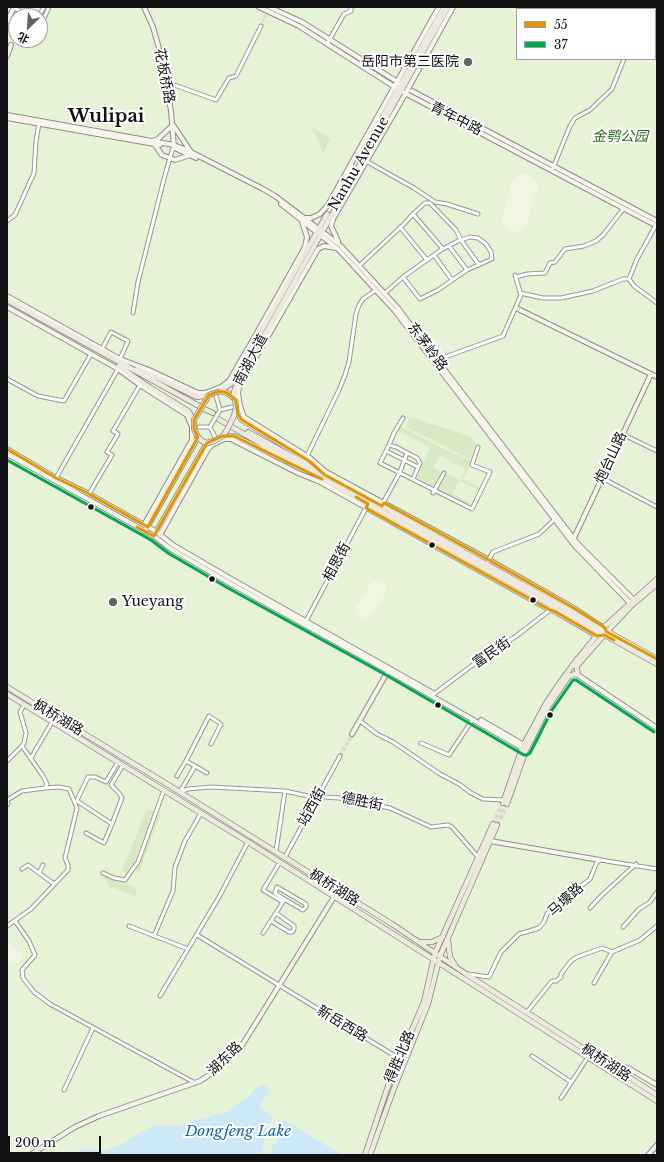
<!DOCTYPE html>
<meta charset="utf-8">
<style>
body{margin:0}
#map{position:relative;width:664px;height:1162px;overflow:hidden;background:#fdfcf7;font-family:"Libre Baskerville","Noto Sans SC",serif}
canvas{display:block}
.frame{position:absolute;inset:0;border:8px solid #111;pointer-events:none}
.legend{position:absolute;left:516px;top:8px;width:140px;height:52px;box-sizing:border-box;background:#fff;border:1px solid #a0a0a0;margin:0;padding:5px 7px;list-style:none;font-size:12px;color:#111}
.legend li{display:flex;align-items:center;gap:8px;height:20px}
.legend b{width:20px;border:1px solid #a0a0a0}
.north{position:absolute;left:8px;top:8px;width:40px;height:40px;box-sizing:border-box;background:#fff;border:1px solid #a0a0a0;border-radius:50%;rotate:205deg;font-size:11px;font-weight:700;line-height:16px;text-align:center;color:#111}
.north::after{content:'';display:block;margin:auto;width:14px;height:18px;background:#646362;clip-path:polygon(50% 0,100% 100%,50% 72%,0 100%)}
.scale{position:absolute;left:8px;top:1136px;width:93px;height:18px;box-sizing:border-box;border:2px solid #111;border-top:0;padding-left:5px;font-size:12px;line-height:14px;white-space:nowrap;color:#111;-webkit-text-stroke:3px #fff;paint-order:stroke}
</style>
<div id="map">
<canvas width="664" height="1162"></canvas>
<div class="frame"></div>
<ul class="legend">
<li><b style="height:5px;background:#e09702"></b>55</li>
<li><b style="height:5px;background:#00a651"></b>37</li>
</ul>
<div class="north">北</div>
<div class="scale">200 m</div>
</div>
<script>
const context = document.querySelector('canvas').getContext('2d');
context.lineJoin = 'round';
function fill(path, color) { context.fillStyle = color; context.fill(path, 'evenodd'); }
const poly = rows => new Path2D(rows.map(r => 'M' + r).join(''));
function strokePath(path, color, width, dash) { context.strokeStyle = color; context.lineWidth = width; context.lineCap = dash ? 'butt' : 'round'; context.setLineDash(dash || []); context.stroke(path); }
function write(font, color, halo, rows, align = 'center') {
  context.font = font + ' "Libre Baskerville","Noto Sans SC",serif'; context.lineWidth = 4; context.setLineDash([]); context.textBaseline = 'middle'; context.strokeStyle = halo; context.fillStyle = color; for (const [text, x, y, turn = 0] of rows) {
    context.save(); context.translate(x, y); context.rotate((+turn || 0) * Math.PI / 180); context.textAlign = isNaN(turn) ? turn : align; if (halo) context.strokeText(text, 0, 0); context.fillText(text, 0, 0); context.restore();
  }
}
fill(poly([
 [7,7,657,7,657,1155,7,1155],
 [517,9,655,9,655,59,517,59],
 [16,16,40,16,40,40,16,40]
]), '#e7f3d7');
fill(poly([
 [312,127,331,138,323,153],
 [409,417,470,436,476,443,470,459,406,427],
 [400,426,454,454,451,460,440,456,433,467,441,472,433,487,417,478,430,447,398,431],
 [455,454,472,461,463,479,479,487,478,490,460,481,465,469,451,462],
 [446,473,459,480,453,494,470,502,469,505,438,490],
 [147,809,154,810,134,863,126,873,122,871],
 [158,812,161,813,139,872,135,870,142,856],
 [103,875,136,887,136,896,110,887,107,881,101,876]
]), '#d8eac5');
fill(poly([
 [522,174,529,175,534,179,538,186,526,227,519,231,512,232,507,229,503,225,502,219,513,180,518,175],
 [374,581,381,582,387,587,386,592,371,617,366,619,361,619,356,613,356,608,371,582],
 [7,940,22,954,23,957,18,963,11,962,7,958]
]), '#f0f6e1');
fill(poly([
 [259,1085,263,1085,268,1088,269,1093,261,1102,260,1107,272,1116,273,1118,263,1135,265,1139,262,1155,60,1155,89,1149,104,1151,119,1146,143,1131,156,1125,176,1126,227,1112,236,1106,251,1094],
 [283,1119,342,1155,271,1155,272,1146,278,1140]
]), '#cde8f7');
strokePath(poly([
 [261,26,268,11]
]), '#dad9d4', 3, [3, 1.5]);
strokePath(poly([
 [340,756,352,734]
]), '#dad9d4', 4, [4, 2]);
strokePath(poly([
 [493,824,503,803],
 [497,825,507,804]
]), '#dad9d4', 4.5, [4.5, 2]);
const street = poly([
 [14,8,32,16],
 [39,16,44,7],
 [40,27,49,7],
 [327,44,344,14,351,11,351,7],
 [166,82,216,100,229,78,236,76,261,26],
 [366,161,414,188,435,202,447,204,478,214],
 [553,168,570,126,575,118,590,110,612,89,624,59],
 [413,214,443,249],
 [7,221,15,215,34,173,36,141,39,123],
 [656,225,637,259,629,279,634,286,657,303],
 [400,227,427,260],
 [449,246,467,270],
 [434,255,452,280],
 [359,266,404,224,413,214,425,203,430,203,456,230,461,240,479,265],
 [516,277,527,274,545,273,550,263,555,262,565,249,584,246,596,241,603,235,624,208],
 [385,293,403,277,441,250,458,241,470,237,478,238,486,244,491,252,492,259,467,270,438,290,420,299,403,277],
 [520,293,543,298,561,298,593,291,623,279,629,279],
 [133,313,138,282,165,175,173,148],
 [102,349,111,332,128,341,120,359],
 [437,360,503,336,521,295,515,275],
 [7,379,38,396,64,401,91,354],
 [216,396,220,410,232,407],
 [199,427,210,427,215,437],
 [622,434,657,451],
 [389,445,394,433,403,418],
 [386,451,418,467],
 [307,456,339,390,345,375,349,362,356,314,359,305,363,299,376,290],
 [56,478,118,369],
 [602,478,657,507],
 [413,479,420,463,417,458,396,447,389,445,380,463,472,509,490,472,472,465,478,447],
 [433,493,444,473],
 [89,494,112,455,107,452,118,434,113,431,140,385],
 [383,503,400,472,407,453],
 [488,561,493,552,539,534,554,520],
 [306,621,367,506],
 [434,694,482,658,515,637,550,610],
 [360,721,377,734,393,742,440,774,459,784,471,793,483,799,504,800],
 [421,743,449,755,473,719],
 [31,758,52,722],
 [7,761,21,747,24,743,26,733,20,712,24,705],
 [186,761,209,716,221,724,211,744],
 [118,762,106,782,95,777,88,777,78,798,77,801,112,824,122,798,119,793,111,785,123,765],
 [177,776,186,761,207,773],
 [180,792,188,789,211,787,285,791,308,796,339,798,390,808,431,827,448,825,452,827,478,857],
 [180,792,195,766],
 [7,805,8,804,7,800,22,791,45,788,47,784,43,776,22,746],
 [86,833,104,843,112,824],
 [276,851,285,791],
 [285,857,340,756],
 [22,869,28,865,54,884],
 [39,873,43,865],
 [103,873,114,878,125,880,132,870,138,862,164,790],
 [283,902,284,899,303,910,306,907,306,904,277,887,275,893,284,899],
 [590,908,601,896,636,864],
 [15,921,29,941,35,955,22,970,23,978,34,992,50,1004,195,1083],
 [271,921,289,932,292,932,294,929,294,926,276,913],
 [7,926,31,909,68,870,68,865,65,858,77,808,69,789,59,787,45,788],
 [129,926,188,949,219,897,248,842],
 [623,927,639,909,650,902,657,892],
 [263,933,283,902,263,890,280,862],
 [197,935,400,1059],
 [154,936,173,891,175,867,185,841,201,813],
 [468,974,489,977,501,952,519,934,539,928,544,922,547,914,551,909,590,879,597,862,600,860,657,869],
 [594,983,612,952],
 [160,996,188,949],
 [527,1012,552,981,556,981,561,977,561,974,571,961,577,957,602,948,612,952,640,940,657,926],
 [532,1056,571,1082],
 [64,1090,93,1028],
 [561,1098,588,1057]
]);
const secondary = poly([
 [144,7,153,27,162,59,171,111,174,147],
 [259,7,299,26,401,91,657,226],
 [269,7,302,22,412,91,657,221],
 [7,22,14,7],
 [7,56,11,45],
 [409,87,453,7],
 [7,115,174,145,187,150,263,189,275,196,340,245,397,307,437,360,577,543,635,601],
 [7,118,160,145],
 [152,141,158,139,173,125,191,152],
 [155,145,162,155,175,160,190,155],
 [175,148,196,158],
 [281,204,338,249,395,311,575,546,632,605],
 [306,218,311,218,320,214,328,205,439,7],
 [338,241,331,226,333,219,407,91],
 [336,248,324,246,318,249,251,366,239,388,238,393,240,406,244,417,310,458,326,472,489,560,572,607,604,628],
 [7,296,120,359,149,370,198,393,205,393,221,387,229,381,254,338,305,247,307,237,302,222],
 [7,307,118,369,140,385,187,415,192,427,192,440,144,525],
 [516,308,657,377],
 [7,449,56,478,89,494,157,532,173,545,233,580,433,693],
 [7,454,154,536,171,549,231,584,388,671,524,749],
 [160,535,208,449,212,445,224,439,231,439,298,473,320,482,550,610,556,612,597,636,598,635],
 [573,540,651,374],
 [578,675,657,728],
 [481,720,524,745],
 [352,734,388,671],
 [490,841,600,860],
 [620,1072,623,1067,628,1068,657,1085],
 [30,1155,75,1127,99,1116,200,1081,217,1070,241,1047,334,897],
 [648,1155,657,1145],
 [655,1155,657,1153]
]);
const primary = poly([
 [375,130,444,7],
 [7,300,199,406],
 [119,366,149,387,188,411,194,420],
 [137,369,154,376,197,397,209,395],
 [220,391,232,383,327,214],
 [220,391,227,393,235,399],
 [235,399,234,392,236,386,448,7],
 [236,408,238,414,242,420,309,461,316,467],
 [204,409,213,413],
 [218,419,227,424],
 [232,427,323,479,657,664],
 [248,432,657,659],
 [223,436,234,436,286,461],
 [145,531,198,437,202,441,207,443,154,536],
 [576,667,604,635,632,605,657,584],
 [7,687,167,784,337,890,392,924,466,974,657,1095],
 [7,694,248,842,657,1101],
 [503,803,522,748,545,705,556,688,572,666,602,629,657,579],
 [507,804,526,750,548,707,569,676,575,674,578,675,577,669,577,659],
 [448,940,450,957,455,965],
 [420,942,432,942,443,937],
 [365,1155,388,1086,424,1002,435,953,493,824],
 [370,1155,393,1091,428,1004,440,956,497,825]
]);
strokePath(street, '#979795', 5);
strokePath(secondary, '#8e8d8b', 6);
strokePath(primary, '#858482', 6);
strokePath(street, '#fffffe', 3);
strokePath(secondary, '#f6f4eb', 4);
strokePath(primary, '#ede9dc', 4.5);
const streetBridge = poly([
 [210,427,220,410]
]);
const secondaryBridge = poly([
 [408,89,409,87]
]);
const primaryBridge = poly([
 [198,437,194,429,194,420,209,395,220,391],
 [207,443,214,441,223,436,227,430,234,416,236,408,235,399]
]);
strokePath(streetBridge, '#979795', 5, []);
strokePath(secondaryBridge, '#8e8d8b', 6, []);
strokePath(primaryBridge, '#858482', 6, []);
strokePath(streetBridge, '#fffffe', 3);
strokePath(secondaryBridge, '#f6f4eb', 4);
strokePath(primaryBridge, '#ede9dc', 4.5);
strokePath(poly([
 [7,449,56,478,89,494,148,527,198,437,194,429,194,420,209,395,220,391,227,393,235,399,238,414,242,420,309,461,325,475,382,506,384,503,489,560,572,607,604,627,607,632,657,659],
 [356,497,368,504,366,508,550,610,556,612,597,636,604,635,614,640],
 [137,527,154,536,207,443,223,436,234,436,322,479]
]), '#e09702', 3);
strokePath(poly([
 [7,460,151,540,168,553,228,588,386,675,524,755,527,755,530,753,552,710,573,680,576,680,654,732]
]), '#00a651', 3);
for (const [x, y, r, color] of [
 [468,62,5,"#646362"],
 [91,507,3.5,"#111"],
 [432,545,3.5,"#111"],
 [212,579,3.5,"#111"],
 [533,600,3.5,"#111"],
 [113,602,5,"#646362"],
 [438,705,3.5,"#111"],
 [550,715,3.5,"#111"]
]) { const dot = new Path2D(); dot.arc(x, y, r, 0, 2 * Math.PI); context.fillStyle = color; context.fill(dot); strokePath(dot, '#fff', 1.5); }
write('14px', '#111', '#fff', [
 ["岳阳市第三医院",459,62],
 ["Yueyang",122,602,"left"]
], 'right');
write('14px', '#111', '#fff', [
 ["花板桥路",164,76,79],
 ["青年中路",456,119,27],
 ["Nanhu Avenue",359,164,-60],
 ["东茅岭路",427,347,53],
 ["南湖大道",251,360,-62],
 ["炮台山路",611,458,-65],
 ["相思街",337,562,-62],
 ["富民街",492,653,-34],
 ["枫桥湖路",58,718,31],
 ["德胜街",362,802,11],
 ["站西街",312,807,-61],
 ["枫桥湖路",334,888,32],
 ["马壕路",566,900,-42],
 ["新岳西路",342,1024,31],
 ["得胜北路",400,1057,-67],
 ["湖东路",225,1059,-44],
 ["枫桥湖路",606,1063,33]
]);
write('italic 14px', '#2f6b1f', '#fff', [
 ["金鹗公园",620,137]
]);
write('italic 15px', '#1768a6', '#fff', [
 ["Dongfeng Lake",238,1132]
]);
write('bold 18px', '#111', '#fff', [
 ["Wulipai",106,117]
]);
</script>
